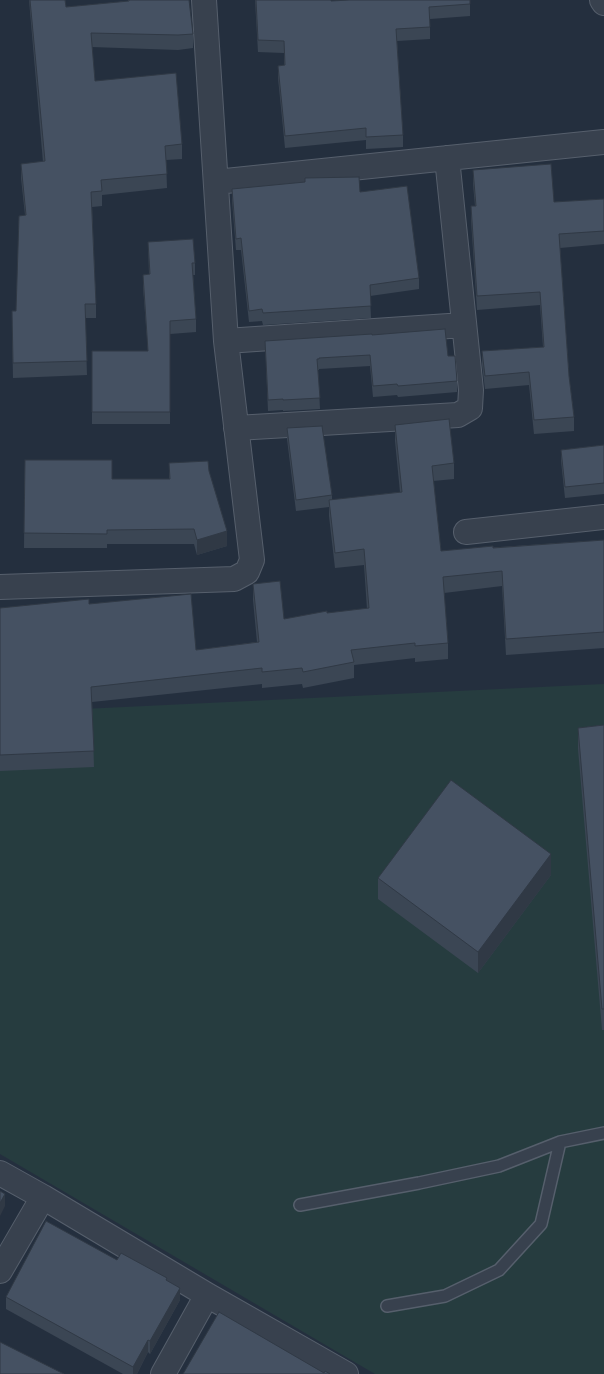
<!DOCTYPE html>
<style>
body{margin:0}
canvas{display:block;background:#242f3e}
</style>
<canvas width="604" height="1374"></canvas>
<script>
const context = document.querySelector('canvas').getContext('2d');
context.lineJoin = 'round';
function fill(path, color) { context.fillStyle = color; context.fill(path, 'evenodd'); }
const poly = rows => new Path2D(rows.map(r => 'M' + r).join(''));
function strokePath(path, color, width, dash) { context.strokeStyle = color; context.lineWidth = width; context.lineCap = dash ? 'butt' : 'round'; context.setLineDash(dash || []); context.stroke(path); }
fill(poly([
 [604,684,604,1374,375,1374,0,1154,0,713]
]), '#263c3f');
const service = poly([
 [300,1205,419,1183,499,1166,560,1142,604,1133],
 [387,1306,445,1296,499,1270,541,1224,560,1142]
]);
const minor = poly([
 [602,0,604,3],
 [216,182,604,142],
 [226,341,464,325],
 [236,428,458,415,470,408,471,390,447,158],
 [466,532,604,517],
 [0,587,234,579,247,572,252,560,226,341,204,0],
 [0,1173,43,1197,207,1295,346,1374],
 [0,1271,43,1197],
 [163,1374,207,1295]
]);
strokePath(service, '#565f6c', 14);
strokePath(minor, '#565f6c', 26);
strokePath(service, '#38414e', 11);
strokePath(minor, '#38414e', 24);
fill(poly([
 [29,0,65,0,66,7,128,1,128,0,189,0,193,34,193,48,178,50,92,47,95,81,182,144,182,159,166,160,167,188,102,195,102,206,92,207,96,304,96,318,85,318,87,375,13,378,12,325,16,311,25,215,21,178,21,164,43,162],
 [255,0,331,1,470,0,470,16,430,19,430,39,397,41,403,135,403,147,366,149,366,140,285,148,278,78,278,66,284,65,284,53,258,52],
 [473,170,554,202,604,199,604,244,560,248,569,376,574,417,574,431,534,434,529,385,485,389,482,365,482,351,543,347,540,305,477,310,471,220,471,206,475,206,473,184],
 [232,189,360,192,419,278,419,289,370,296,371,318,263,325,262,321,249,322,241,250,236,250,232,200],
 [148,242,195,263,195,275,193,275,196,319,196,332,170,334,170,424,92,424,92,351,148,351,143,287,143,275,149,274],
 [372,335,448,356,457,381,457,392,398,397,397,395,373,397,370,366,319,369,319,370,318,370,320,409,283,411,283,410,268,411,265,341],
 [395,425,454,463,454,479,433,481,441,551,604,540,604,648,506,655,502,586,444,593,448,643,448,659,415,662,415,658,354,665,354,678,303,688,302,684,262,688,262,684,92,702,94,767,0,771,0,608,89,604,196,650,257,642,253,600,253,584,284,619,367,609,364,565,335,568,329,516,329,507,296,511,287,439,287,428,332,495,332,500,400,492,395,441],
 [604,445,604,494,565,498,561,461,561,450],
 [25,460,112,479,169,479,169,463,209,471,227,546,197,555,194,544,107,544,107,548,24,548],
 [604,725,604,1030,602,1030,578,749,578,728],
 [551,875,478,973,378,899,378,878],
 [117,1260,167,1280,180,1300,150,1354,148,1352,137,1374,123,1374,6,1309,6,1297]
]), '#3b4654');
fill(poly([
 [227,531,227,546,197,555,197,540],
 [551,854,551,875,478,973,478,952],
 [5,1194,5,1206,0,1216,0,1203],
 [180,1288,180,1300,150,1354,150,1341],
 [148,1340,148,1352,137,1374,133,1374,133,1367]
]), '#303945');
const building = poly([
 [30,0,65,0,66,7,129,1,129,0,189,0,193,34,178,35,91,33,95,81,176,73,182,144,165,146,167,174,101,180,102,191,91,192,96,304,85,304,87,361,13,363,12,311,16,311,19,216,26,215,21,164,45,161,30,0],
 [256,0,331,0,331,1,349,0,470,0,470,4,429,7,430,27,396,29,403,135,366,137,366,128,285,136,278,66,285,65,284,41,258,40,256,0],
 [551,164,554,202,604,199,604,231,559,234,569,376,574,417,534,420,529,372,485,376,482,351,544,347,540,292,477,296,471,206,476,206,473,170,551,164],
 [359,177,360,192,407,186,419,278,370,285,371,306,263,313,262,309,249,311,241,238,236,239,232,189,305,182,305,178,359,177],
 [193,239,195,263,192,263,196,319,170,321,170,412,92,412,92,351,148,351,143,275,150,274,148,242,193,239],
 [445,329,448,356,455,356,457,381,398,386,397,384,373,386,370,355,319,358,319,359,317,359,320,398,283,400,283,399,268,400,265,341,372,334,372,335,445,329],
 [449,419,454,463,432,466,441,551,493,546,493,548,604,540,604,632,506,639,502,571,443,577,448,643,415,646,415,643,351,650,354,662,303,672,302,668,262,672,262,668,91,687,94,751,0,755,0,608,89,599,89,604,191,594,196,650,259,642,253,584,280,581,284,619,327,611,327,613,369,608,364,549,335,553,329,500,402,492,395,425,449,419],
 [322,426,332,495,296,500,287,428,322,426],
 [604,445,604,483,565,487,561,450,604,445],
 [25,460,112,460,112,479,170,479,169,463,208,461,209,471,227,531,197,540,194,529,107,530,107,534,24,533,25,460],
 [604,725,604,1009,602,1009,578,728,604,725],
 [451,780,551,854,478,952,378,878,451,780],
 [0,1191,5,1194,0,1203,0,1191],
 [46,1221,117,1260,121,1253,167,1278,166,1280,180,1288,150,1341,148,1340,133,1367,6,1297,46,1221],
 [219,1312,324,1373,325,1371,330,1374,183,1374,219,1312],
 [0,1342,64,1374,0,1374,0,1342]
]);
fill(building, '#455162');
strokePath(building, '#303945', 1);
</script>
